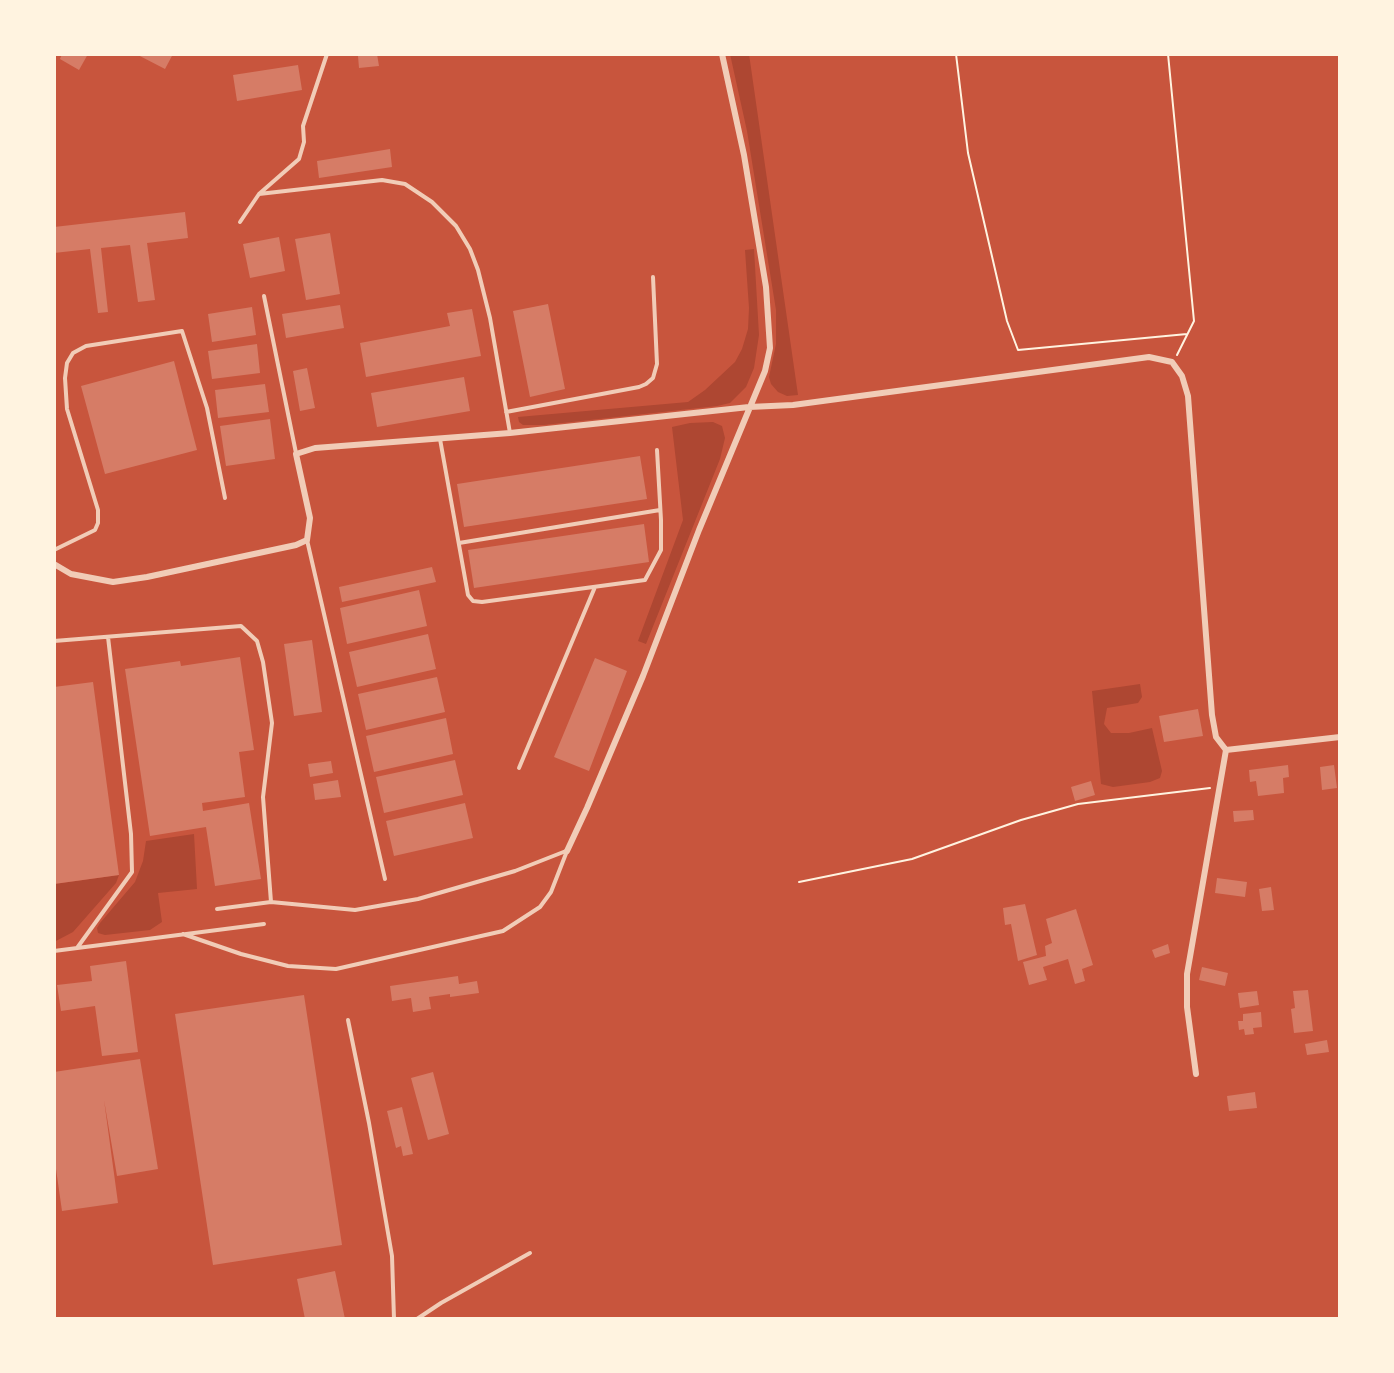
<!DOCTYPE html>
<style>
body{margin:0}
#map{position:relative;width:1394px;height:1373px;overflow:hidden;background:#c8553d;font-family:Rubik,sans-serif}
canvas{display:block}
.frame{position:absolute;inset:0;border:56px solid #fff3e0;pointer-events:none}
</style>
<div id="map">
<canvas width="1394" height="1373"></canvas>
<div class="frame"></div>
</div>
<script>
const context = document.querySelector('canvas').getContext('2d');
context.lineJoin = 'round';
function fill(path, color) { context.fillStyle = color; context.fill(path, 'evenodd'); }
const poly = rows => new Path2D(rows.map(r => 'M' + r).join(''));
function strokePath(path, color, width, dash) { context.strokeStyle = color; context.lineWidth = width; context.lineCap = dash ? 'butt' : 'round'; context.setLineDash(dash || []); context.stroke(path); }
fill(poly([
 [730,54,749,54,798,395,787,396,778,392,771,384,769,377,776,344,776,310,747,131],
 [754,249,759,335,754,368,746,387,730,403,717,406,544,425,523,425,519,422,518,417,688,402,705,390,735,362,742,349,748,329,749,308,745,250],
 [713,422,722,426,725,438,720,459,646,644,638,641,683,520,672,427,690,423],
 [1140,684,1142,697,1138,703,1107,708,1104,724,1111,733,1129,733,1152,728,1162,771,1160,778,1150,782,1113,787,1101,784,1092,691],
 [194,834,197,889,158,893,162,922,150,930,105,935,98,933,97,928,100,923,135,882,143,861,146,841],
 [119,875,116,883,73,932,54,942,54,884]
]), '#ae4732');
fill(poly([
 [62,54,88,54,79,70,60,59],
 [136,54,173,54,165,69],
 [377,54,379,66,359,68,358,56],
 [298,65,302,90,237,101,233,75],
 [390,149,392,167,319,178,317,161],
 [185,212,188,238,147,243,155,300,138,302,130,245,101,248,108,312,98,313,90,249,54,253,54,227],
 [330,233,340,294,306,300,295,239],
 [279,237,285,271,250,278,243,244],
 [548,304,565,389,530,397,513,311],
 [340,305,344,328,286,338,282,314],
 [252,307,256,335,212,342,208,314],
 [472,309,481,356,366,377,360,343,450,326,447,313],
 [257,344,260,373,212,379,208,351],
 [174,361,197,450,105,474,81,386],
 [307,368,315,408,300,411,293,371],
 [464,377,470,411,377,427,371,393],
 [265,384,269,412,218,418,215,390],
 [270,419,275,459,226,466,220,426],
 [640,456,647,499,464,527,457,484],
 [644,524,649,562,474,588,468,550],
 [432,567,436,582,342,602,339,587],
 [419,590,427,626,347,644,340,608],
 [428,634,436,669,357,687,349,652],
 [312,640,322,712,294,716,284,644],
 [240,657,254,750,239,752,245,797,202,803,203,811,249,803,261,879,215,886,206,827,150,836,125,669,180,661,181,666],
 [595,658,627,671,589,771,554,757],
 [437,677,445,712,366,730,358,694],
 [93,682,119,875,54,884,54,687],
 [1198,709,1203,736,1164,742,1159,716],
 [446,718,453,754,374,772,366,736],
 [455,760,463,795,384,813,376,777],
 [331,761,333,773,310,777,308,764],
 [1288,765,1289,777,1283,778,1284,793,1258,796,1256,781,1250,782,1249,770],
 [1334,765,1337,788,1322,790,1320,767],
 [338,780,341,797,315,800,313,784],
 [1091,781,1095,795,1075,801,1071,787],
 [465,803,473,838,394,856,386,821],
 [1253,810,1254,820,1234,822,1233,811],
 [1217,878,1247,882,1245,897,1215,893],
 [1271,887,1274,910,1262,911,1259,889],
 [1025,904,1037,955,1018,961,1011,924,1005,925,1003,908],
 [1076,909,1093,965,1082,969,1085,981,1075,984,1068,959,1043,967,1047,980,1029,985,1023,962,1046,956,1045,946,1052,943,1046,919],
 [1168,944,1170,953,1155,958,1152,950],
 [126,961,138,1052,102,1056,95,1006,61,1011,57,985,92,981,90,966],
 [1202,967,1228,973,1225,986,1199,980],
 [458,976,459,984,477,981,479,993,450,997,450,994,429,997,431,1009,413,1012,411,998,392,1001,390,986],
 [1308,990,1313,1031,1294,1033,1291,1009,1295,1008,1293,991],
 [1257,991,1259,1005,1240,1008,1238,993],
 [304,995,342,1245,213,1265,175,1014],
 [1261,1012,1262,1027,1253,1028,1254,1034,1245,1035,1244,1029,1239,1030,1238,1021,1243,1021,1243,1014],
 [1327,1040,1329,1052,1307,1055,1305,1044],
 [140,1059,158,1169,117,1176,104,1100,118,1203,62,1211,54,1155,54,1072],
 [433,1072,449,1134,428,1140,411,1078],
 [1255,1092,1257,1108,1229,1111,1227,1096],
 [402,1107,413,1154,403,1156,401,1146,396,1148,387,1111],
 [335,1271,345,1319,305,1319,297,1279]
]), '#d67c66');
strokePath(poly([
 [956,54,968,153,1007,321,1018,350,1187,334],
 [1168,54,1194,321,1177,355],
 [799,882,912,859,1021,820,1078,804,1210,788]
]), '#fff3e0', 2);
strokePath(poly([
 [259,194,382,180,405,184,432,202,456,226,470,249,478,270,490,318,510,433],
 [240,222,259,194,299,159,304,142,303,126,327,54],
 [264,296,296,453],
 [506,412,639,387,646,384,653,378,657,364,653,277],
 [440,439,468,595,473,601,482,602,645,580,661,550,661,520,657,450],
 [307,540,385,879],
 [459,543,660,510],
 [54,550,95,530,98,523,98,510,67,409,65,378,67,363,73,353,86,346,182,331,207,408,225,498],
 [54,641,241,626,257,641,263,662,272,723,263,797,271,902],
 [519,768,595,587],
 [217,909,271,902,355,910,418,899,515,871,566,851],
 [183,934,241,954,288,966,336,969,503,931,540,907,551,892,567,851],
 [77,948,132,872,131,834,108,637],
 [54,951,264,924],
 [348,1020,369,1123,392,1256,394,1319],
 [417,1319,441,1303,530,1253]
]), '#f1ccb7', 4);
strokePath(poly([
 [54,564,71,574,113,582,147,577,296,545,307,540,310,518,296,454,315,448,510,433,749,407,793,405,1149,357,1172,362,1182,376,1188,396,1212,715,1216,737,1226,750,1187,974,1187,1007,1196,1074],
 [1226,750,1340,737],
 [567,851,587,808,643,676,699,530,765,371,770,348,766,287,744,155,722,54]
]), '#f1ccb7', 6);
</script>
